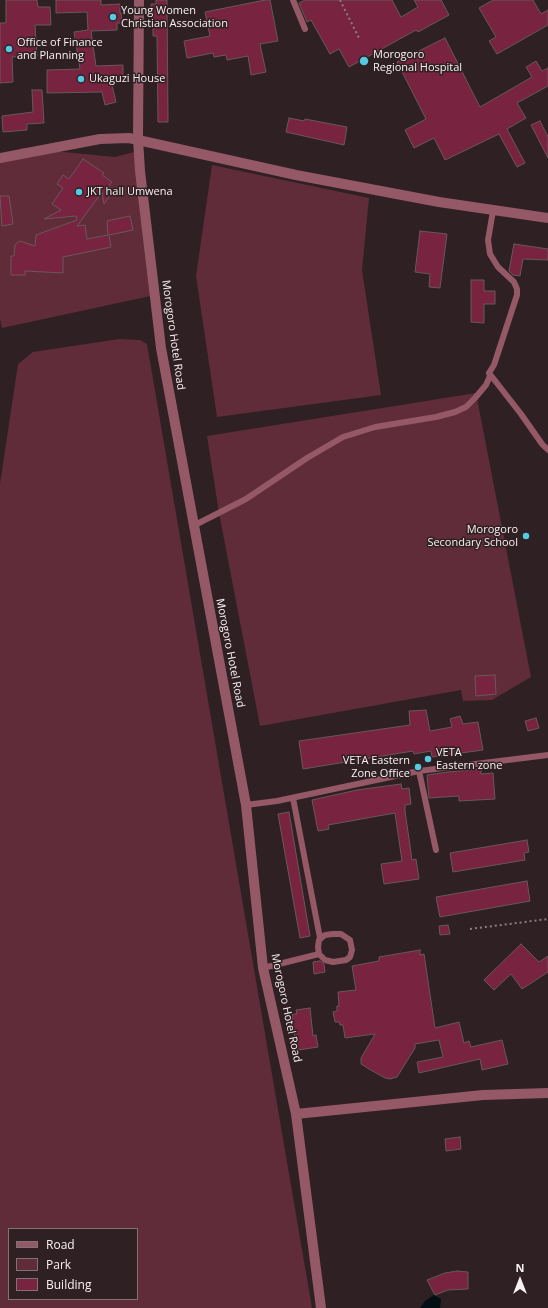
<!DOCTYPE html>
<style>
body{margin:0}
#map{position:relative;width:548px;height:1308px;overflow:hidden;background:#2e2023;font-family:"Open Sans",sans-serif}
canvas{display:block}
.legend{position:absolute;left:8px;top:1228px;width:130px;height:72px;box-sizing:border-box;background:#2e2023;border:1px solid #807375;margin:0;padding:5px 7px;list-style:none;font-size:12px;color:#faf0f1}
.legend li{display:flex;align-items:center;gap:8px;height:20px}
.legend b{width:20px;border:1px solid #807375}
.north{position:absolute;left:500px;top:1260px;width:40px;height:40px;-webkit-text-stroke:3px #2e2023;paint-order:stroke;rotate:0deg;font-size:11px;font-weight:700;line-height:16px;text-align:center;color:#faf0f1}
.north::after{content:'';display:block;margin:auto;width:14px;height:18px;background:#faf0f1;clip-path:polygon(50% 0,100% 100%,50% 72%,0 100%)}
</style>
<div id="map">
<canvas width="548" height="1308"></canvas>
<ul class="legend">
<li><b style="height:5px;background:#945867"></b>Road</li>
<li><b style="height:11px;background:#602c3a"></b>Park</li>
<li><b style="height:11px;background:#78233f"></b>Building</li>
</ul>
<div class="north">N</div>
</div>
<script>
const context = document.querySelector('canvas').getContext('2d');
context.lineJoin = 'round';
function fill(path, color) { context.fillStyle = color; context.fill(path, 'evenodd'); }
const poly = rows => new Path2D(rows.map(r => 'M' + r).join(''));
function strokePath(path, color, width, dash) { context.strokeStyle = color; context.lineWidth = width; context.lineCap = dash ? 'butt' : 'round'; context.setLineDash(dash || []); context.stroke(path); }
function write(font, color, halo, rows, align = 'center') {
  context.font = font + ' "Open Sans",sans-serif'; context.lineWidth = 3; context.setLineDash([]); context.textBaseline = 'middle'; context.strokeStyle = halo; context.fillStyle = color; for (const [text, x, y, turn = 0] of rows) {
    context.save(); context.translate(x, y); context.rotate((+turn || 0) * Math.PI / 180); context.textAlign = isNaN(turn) ? turn : align; if (halo) context.strokeText(text, 0, 0); context.fillText(text, 0, 0); context.restore();
  }
}
fill(poly([
 [23,148,115,157,134,152,155,295,2,328,0,319,0,156],
 [212,165,369,198,362,270,381,395,217,417,196,276],
 [119,339,140,340,147,344,312,1308,0,1308,0,484,18,364,33,352],
 [9,1229,137,1229,137,1299,9,1299],
 [476,393,531,677,492,700,463,701,461,690,260,726,219,513,207,436]
]), '#602c3a');
fill(poly([
 [434,1295,441,1299,440,1308,420,1308,425,1301]
]), '#021014');
const building = poly([
 [6,0,37,0,38,7,50,7,51,25,35,25,37,56,12,57,13,82,0,83,0,23,6,23,6,0],
 [56,0,101,0,101,5,120,4,120,13,121,13,122,23,117,23,117,30,91,31,96,66,123,65,123,76,110,76,116,102,105,105,102,92,47,93,47,70,80,69,74,32,88,30,87,12,56,13,56,0],
 [156,0,167,0,168,122,158,122,157,36,153,36,153,13,151,13,151,4,156,4,156,0],
 [265,0,270,0,278,41,260,44,266,72,251,75,248,56,227,60,226,55,214,57,213,53,187,58,184,41,210,36,205,12,265,0],
 [305,0,392,0,401,17,418,7,414,0,441,0,449,15,418,32,416,30,349,67,339,49,330,54,311,20,307,22,299,3,305,0],
 [493,0,533,0,541,14,548,10,548,25,497,54,489,41,496,37,479,8,493,0],
 [445,38,480,107,532,77,526,67,536,61,542,71,548,68,548,86,517,103,526,118,507,129,525,163,517,167,499,134,445,160,434,138,414,148,405,130,426,119,397,62,445,38],
 [32,90,42,90,44,123,27,124,27,130,3,132,2,116,33,112,32,90],
 [289,118,304,121,305,119,347,127,344,145,286,132,289,118],
 [540,121,548,137,548,158,531,125,540,121],
 [83,159,104,173,102,175,112,182,108,187,114,190,104,204,102,192,77,226,85,225,87,239,108,235,107,221,130,216,133,230,109,235,111,247,63,257,63,273,25,271,25,275,11,275,11,256,14,256,15,245,18,242,20,241,35,246,36,235,77,220,76,216,44,219,61,210,52,204,63,188,57,184,63,175,69,179,83,159],
 [0,196,9,196,13,224,2,226,0,196],
 [420,231,447,234,440,288,429,287,430,274,415,272,420,231],
 [514,244,548,249,548,260,523,259,520,276,513,275,509,271,514,244],
 [471,280,484,280,484,291,495,291,495,304,484,304,484,323,471,322,471,280],
 [495,675,496,694,476,696,475,676,495,675],
 [426,710,430,731,452,727,450,719,460,716,463,724,478,722,483,750,432,757,431,751,414,754,413,751,303,769,299,741,410,725,409,711,426,710],
 [536,718,539,728,528,731,525,721,536,718],
 [481,769,481,774,493,773,495,799,459,801,459,796,429,798,427,775,448,772,481,769],
 [401,784,402,789,409,788,411,804,405,805,405,811,412,860,416,859,419,879,384,884,381,864,402,861,395,813,328,825,329,829,318,831,312,800,357,790,401,784],
 [289,812,310,936,300,938,278,814,289,812],
 [527,840,529,852,524,853,525,860,453,872,450,853,527,840],
 [527,881,530,901,440,917,436,897,527,881],
 [448,925,450,934,440,935,439,926,448,925],
 [521,944,539,962,548,956,548,972,522,989,511,974,494,990,484,980,521,944],
 [420,950,420,955,424,954,435,1028,459,1022,464,1043,469,1041,471,1047,502,1040,508,1064,482,1070,480,1059,419,1073,417,1062,443,1057,439,1040,415,1044,415,1048,397,1077,390,1079,385,1078,369,1069,361,1064,361,1058,375,1034,345,1038,343,1025,340,1025,339,1022,335,1022,333,1012,337,1011,337,1006,339,1006,338,992,356,990,352,966,379,961,379,957,420,950],
 [320,961,324,964,325,972,314,974,313,962,320,961],
 [310,1008,313,1036,316,1035,318,1047,292,1051,290,1040,295,1039,292,1014,297,1014,296,1010,310,1008],
 [460,1137,461,1149,446,1151,445,1139,460,1137],
 [457,1271,468,1272,468,1289,448,1290,435,1295,427,1280,445,1273,457,1271]
]);
fill(building, '#78233f');
strokePath(building, '#68585b', 1);
strokePath(poly([
 [340,0,359,38],
 [470,929,548,919]
]), '#8b7e80', 2, [2, 3]);
strokePath(poly([
 [293,0,305,29],
 [489,373,521,414,542,444,548,450],
 [193,526,246,499,307,458,343,437,375,427,436,417,455,412,466,407,475,398,486,385,490,376,489,373,494,365,517,295,517,289,514,282,498,267,490,254,488,240,493,211],
 [419,771,436,850],
 [293,798,320,938],
 [246,805,277,801,419,771,548,755],
 [333,934,341,934,350,940,352,950,350,957,346,960,333,962,325,960,319,954,318,947,319,940,325,935,333,934],
 [263,968,319,954]
]), '#945867', 6);
strokePath(poly([
 [0,158,100,139,129,138,296,175,439,202,548,218],
 [296,1114,483,1095,548,1093]
]), '#945867', 10);
strokePath(poly([
 [139,0,138,139,140,171,161,348,246,805,263,968,296,1114,321,1308]
]), '#945867', 10);
for (const [x, y, r, color] of [
 [113,17,4,"#55cae0"],
 [9,49,4,"#55cae0"],
 [364,61,5,"#55cae0"],
 [81,79,4,"#55cae0"],
 [79,192,4,"#55cae0"],
 [526,536,4,"#55cae0"],
 [428,759,4,"#55cae0"],
 [418,767,4,"#55cae0"]
]) { const dot = new Path2D(); dot.arc(x, y, r, 0, 2 * Math.PI); context.fillStyle = color; context.fill(dot); strokePath(dot, '#2e2023', 1.5); }
write('11px', '#faf0f1', '#2e2023', [
 ["Young Women",121,11],
 ["Christian Association",121,24],
 ["Office of Finance",17,43],
 ["and Planning",17,56],
 ["Morogoro",373,55],
 ["Regional Hospital",373,68],
 ["Ukaguzi House",89,79],
 ["JKT hall Umwena",87,192],
 ["Morogoro",518,530,"right"],
 ["Secondary School",518,543,"right"],
 ["VETA",436,753],
 ["Eastern zone",436,766],
 ["VETA Eastern",410,761,"right"],
 ["Zone Office",410,774,"right"]
], 'left');
write('11px', '#faf0f1', '#2e2023', [
 ["Morogoro Hotel Road",173,335,82],
 ["Morogoro Hotel Road",230,653,79],
 ["Morogoro Hotel Road",286,1008,78]
]);
</script>
